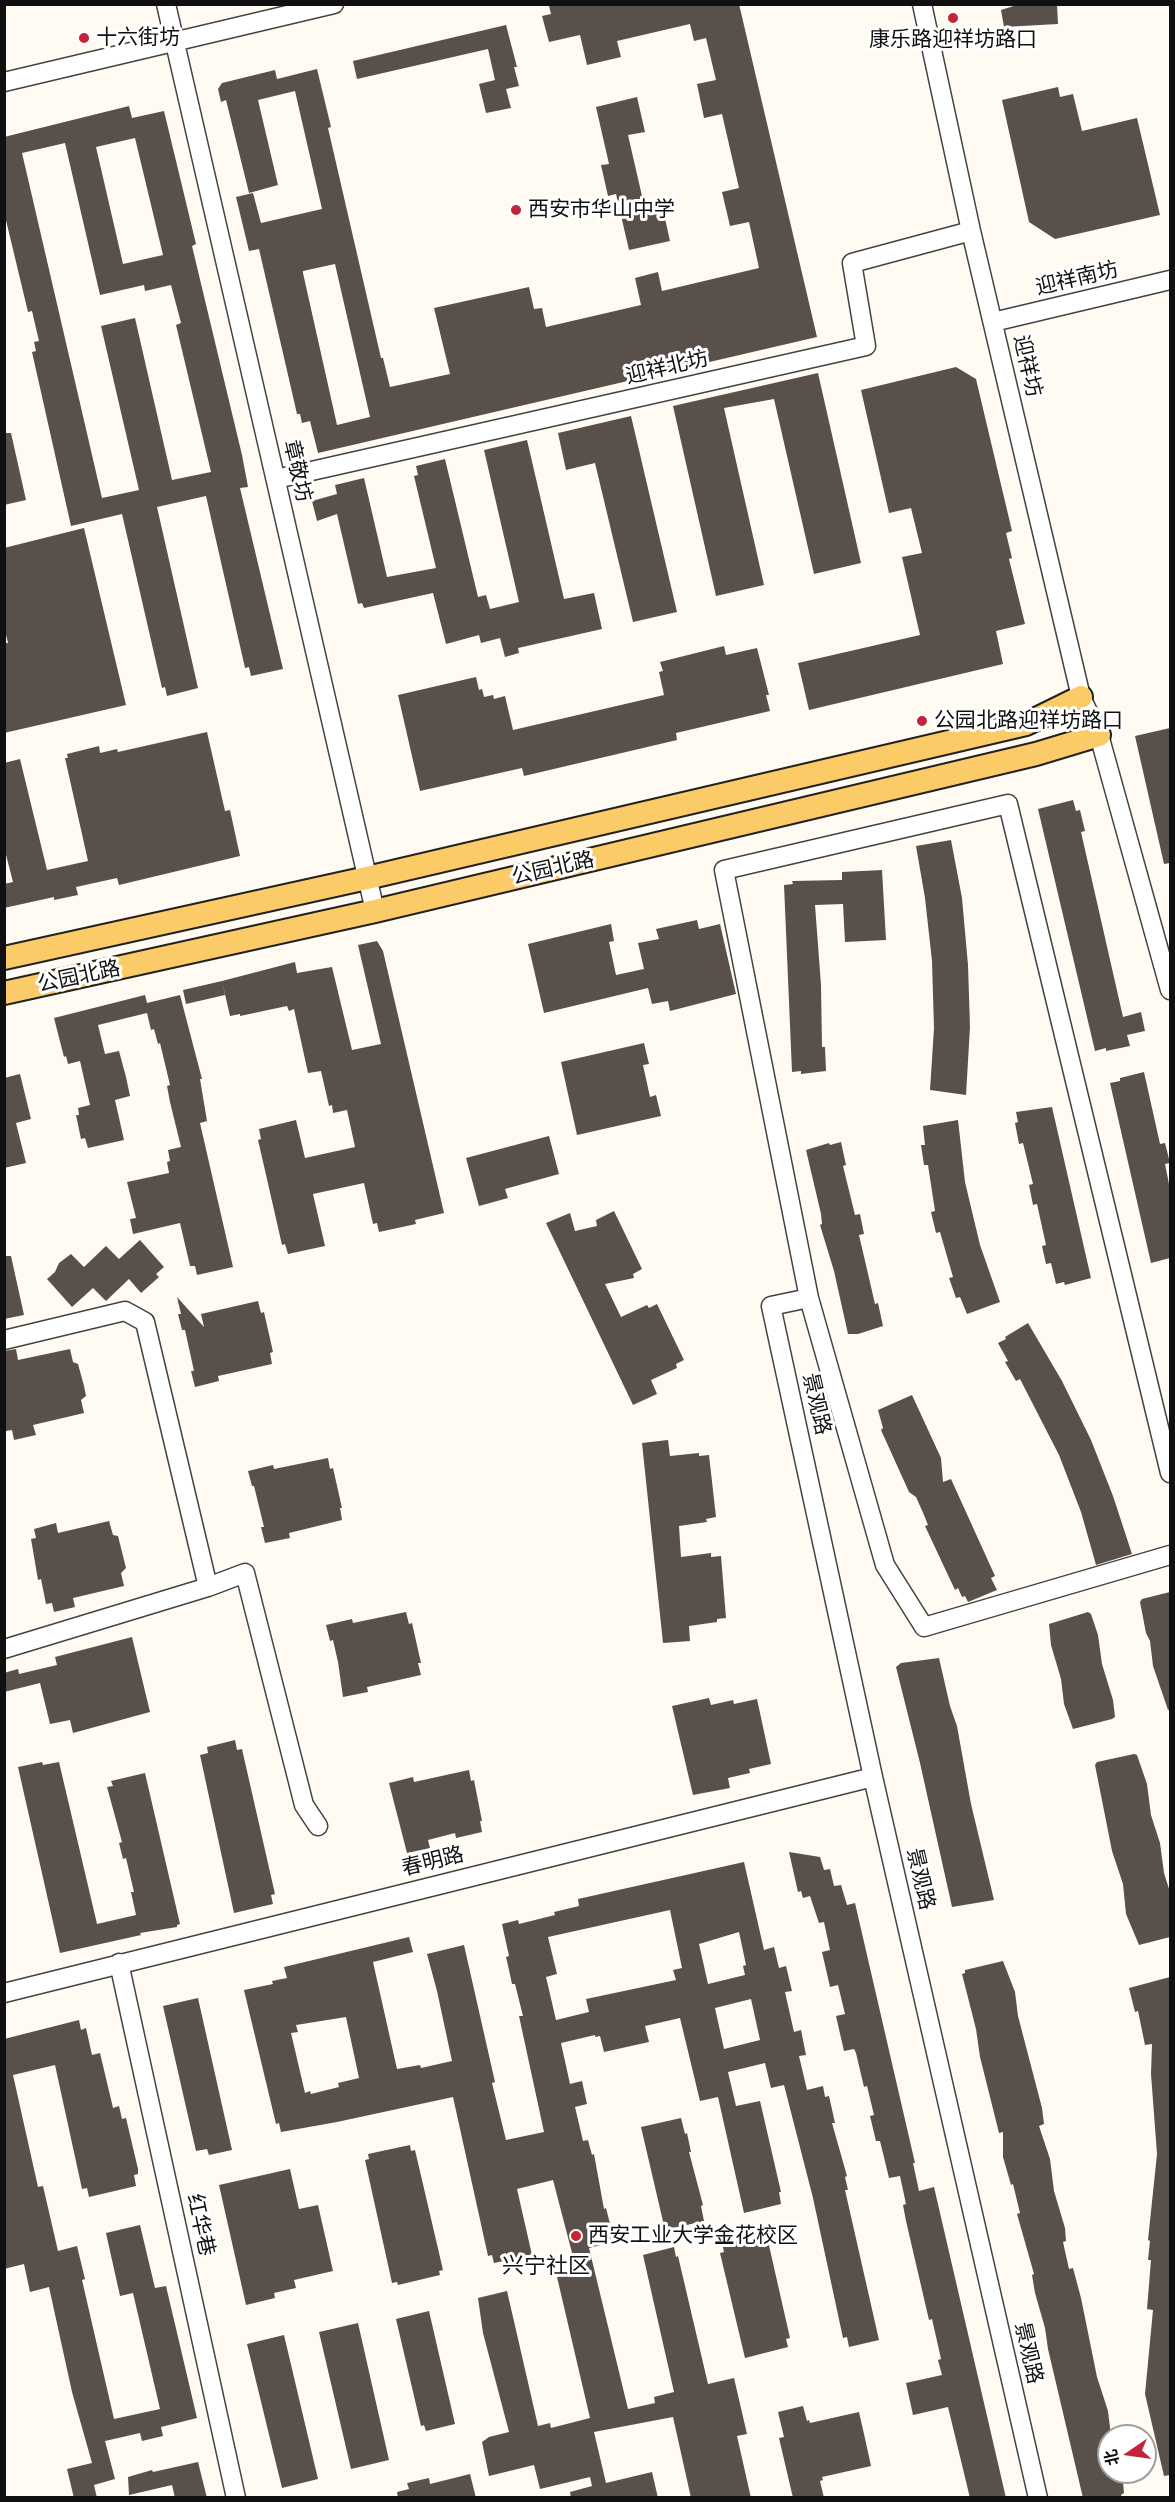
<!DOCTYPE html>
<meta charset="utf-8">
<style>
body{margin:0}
#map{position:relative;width:1175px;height:2502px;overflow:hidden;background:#fffbf2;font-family:"Libre Baskerville","Noto Sans SC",serif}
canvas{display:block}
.frame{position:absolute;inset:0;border:6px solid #101010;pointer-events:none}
.north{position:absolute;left:1097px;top:2424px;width:60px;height:60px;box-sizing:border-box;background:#fff;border:2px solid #9f9f9f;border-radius:50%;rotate:257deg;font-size:16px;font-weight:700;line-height:24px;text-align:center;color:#101010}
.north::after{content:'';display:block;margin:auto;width:21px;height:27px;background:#c32438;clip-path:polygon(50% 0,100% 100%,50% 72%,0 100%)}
</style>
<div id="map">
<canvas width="1175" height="2502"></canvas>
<div class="frame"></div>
<div class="north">北</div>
</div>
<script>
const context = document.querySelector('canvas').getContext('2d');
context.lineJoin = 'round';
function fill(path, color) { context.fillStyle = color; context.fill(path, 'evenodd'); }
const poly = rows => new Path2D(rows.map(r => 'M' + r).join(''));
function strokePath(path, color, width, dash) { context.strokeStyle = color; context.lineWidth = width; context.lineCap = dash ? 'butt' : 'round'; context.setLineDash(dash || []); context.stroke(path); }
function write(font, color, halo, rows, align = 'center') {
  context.font = font + ' "Libre Baskerville","Noto Sans SC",serif'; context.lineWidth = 6; context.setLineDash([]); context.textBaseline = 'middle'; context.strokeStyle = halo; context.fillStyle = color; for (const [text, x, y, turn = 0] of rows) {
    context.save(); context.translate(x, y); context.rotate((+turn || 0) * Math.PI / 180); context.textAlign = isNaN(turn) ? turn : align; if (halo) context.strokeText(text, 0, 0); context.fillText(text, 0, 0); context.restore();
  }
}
fill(poly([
 [557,4,739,4,817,337,318,453,310,421,302,423,300,414,297,414,259,249,249,251,236,197,253,193,261,223,322,209,295,91,258,100,278,185,249,193,226,100,221,102,218,89,222,83,275,70,277,79,317,69,331,127,328,128,381,358,383,358,390,387,450,374,434,308,529,287,534,309,542,308,546,327,641,305,635,278,658,272,662,291,759,268,749,222,730,226,722,192,739,188,722,114,704,118,697,84,716,80,706,38,694,41,690,24,617,41,621,57,587,65,580,35,549,42,542,16,551,14,549,6],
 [335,264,370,417,337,425,303,273,303,271],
 [1020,4,1057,4,1058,24,1004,27,1001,10],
 [506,25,517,67,514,67,519,86,506,89,511,108,486,113,479,84,495,80,488,49,357,79,353,61],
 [1058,87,1060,97,1073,94,1082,131,1137,118,1160,215,1055,239,1029,222,1002,100],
 [637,97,645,132,628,135,645,209,662,205,670,241,629,250,616,194,608,196,601,165,609,164,596,107],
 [129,106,132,118,164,111,196,244,192,246,242,455,248,487,240,488,283,669,251,676,249,667,245,668,206,496,157,507,198,688,167,696,165,687,162,688,122,514,71,526,32,352,36,351,34,342,39,341,32,311,28,312,4,212,4,137],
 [135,138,163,255,123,264,96,147],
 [65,143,100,295,144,285,145,291,171,285,181,323,176,325,211,472,172,480,135,318,101,326,139,490,102,498,22,153],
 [956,367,976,379,1012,531,1006,533,1012,558,1009,559,1025,624,996,631,1003,664,809,710,798,663,920,635,902,557,922,553,911,508,889,513,861,390],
 [818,373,861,563,814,574,774,399,724,408,764,585,716,596,673,406],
 [631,416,677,612,633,622,595,463,566,470,558,433],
 [4,433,11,433,26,500,4,505],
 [527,440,564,599,594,593,602,629,518,648,519,653,505,657,500,638,481,643,479,635,446,644,433,593,364,608,362,603,358,604,337,514,317,521,312,501,337,494,335,485,364,478,387,577,436,568,414,476,418,475,416,466,445,459,478,597,486,595,490,609,519,602,484,450],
 [84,528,126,705,4,733,4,643,8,643,4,627,4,548],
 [724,646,726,655,757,648,769,695,766,695,770,711,676,733,677,740,524,776,522,768,420,791,398,695,476,677,479,690,482,689,484,697,493,695,494,699,505,696,513,730,664,695,659,672,663,671,660,662],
 [1170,728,1170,863,1164,864,1135,736],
 [207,732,225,811,230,810,240,856,119,885,117,878,76,887,78,895,54,900,54,897,4,908,4,884,13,882,4,847,4,763,20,759,47,870,88,861,65,758,68,758,67,754,99,746,100,753,117,749,118,752],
 [1073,800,1076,811,1080,810,1085,831,1081,832,1123,1017,1141,1012,1145,1031,1127,1035,1130,1046,1106,1051,1106,1048,1095,1051,1038,809],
 [951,840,962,898,968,965,970,1027,966,1095,930,1090,934,1028,932,961,925,898,916,846],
 [882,870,886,940,845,942,843,904,815,905,821,985,822,1047,825,1047,826,1071,801,1074,801,1071,792,1072,784,885,793,884,792,881,842,880,842,872],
 [697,920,699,929,720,924,736,994,670,1011,668,1001,652,1004,648,988,544,1013,528,944,611,924,614,941,609,942,616,975,644,969,638,943,659,939,656,929],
 [377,941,383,951,444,1213,415,1220,416,1224,379,1232,377,1223,373,1224,364,1183,313,1194,325,1246,288,1254,285,1244,282,1245,264,1166,258,1140,261,1139,259,1129,296,1120,305,1158,355,1147,347,1110,333,1113,332,1105,329,1106,321,1071,308,1073,294,1009,289,1011,287,1006,240,1016,240,1014,230,1016,222,981,295,962,297,973,332,967,352,1050,381,1044,358,945],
 [222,981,225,995,186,1004,183,990],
 [145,995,147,1003,180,995,202,1079,200,1079,207,1121,200,1123,233,1267,197,1275,195,1266,190,1266,180,1223,133,1234,130,1219,136,1218,127,1182,169,1173,167,1162,170,1161,168,1150,181,1147,170,1102,167,1086,170,1085,160,1043,158,1044,154,1029,151,1030,147,1013,98,1025,105,1054,119,1051,126,1077,130,1096,115,1100,124,1140,88,1148,85,1138,81,1139,76,1115,79,1115,78,1108,90,1105,80,1061,68,1064,66,1056,64,1057,54,1018],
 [644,1043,649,1064,643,1065,650,1097,656,1095,661,1116,577,1135,561,1062],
 [1144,1072,1160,1144,1165,1143,1170,1163,1165,1164,1170,1189,1170,1258,1151,1263,1110,1083,1120,1081,1120,1078],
 [20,1074,31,1119,16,1123,26,1163,4,1168,4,1078],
 [1052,1107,1091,1278,1065,1285,1064,1282,1056,1284,1051,1263,1046,1264,1042,1246,1046,1245,1037,1204,1033,1205,1029,1185,1033,1184,1023,1143,1019,1144,1015,1123,1018,1122,1016,1112],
 [958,1120,965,1182,980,1245,1000,1302,967,1314,960,1297,956,1298,949,1278,953,1277,940,1232,936,1233,931,1212,935,1211,928,1165,924,1165,921,1145,925,1145,923,1126],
 [549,1136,559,1174,505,1189,508,1198,479,1206,466,1158],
 [841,1142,846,1165,843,1166,855,1215,860,1214,864,1234,859,1235,875,1304,878,1303,883,1326,858,1334,848,1334,834,1271,820,1225,822,1224,821,1214,806,1150,829,1143,830,1145],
 [614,1211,642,1269,633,1274,634,1278,605,1284,621,1317,647,1305,649,1308,657,1304,684,1360,676,1364,677,1368,651,1380,657,1394,633,1405,546,1223,570,1213,575,1231,597,1226,596,1220],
 [140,1240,164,1267,156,1274,159,1277,141,1293,129,1279,106,1301,93,1288,72,1307,47,1279,55,1272,59,1263,71,1254,84,1267,106,1246,119,1259],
 [4,1256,11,1256,24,1315,4,1319],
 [177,1297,204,1327,201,1314,258,1301,261,1313,264,1312,273,1352,270,1353,272,1364,218,1376,219,1381,195,1387,191,1371,194,1371,185,1330,182,1330,178,1314,181,1314],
 [1028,1323,1062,1381,1091,1440,1113,1496,1132,1554,1096,1565,1081,1512,1059,1455,1020,1379,1016,1381,1005,1362,1008,1361,998,1343,1006,1339,1005,1337],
 [16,1349,18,1360,70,1349,73,1362,78,1364,84,1386,86,1396,81,1400,84,1413,33,1425,36,1435,14,1440,12,1430,6,1431,4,1423,4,1351],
 [912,1395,941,1458,943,1482,951,1479,995,1576,991,1578,997,1590,968,1602,965,1596,962,1597,958,1588,955,1590,925,1526,928,1525,924,1515,916,1497,909,1492,881,1430,883,1428,878,1410],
 [668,1440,670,1456,699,1453,699,1456,709,1455,716,1517,706,1519,707,1522,679,1526,681,1557,711,1553,711,1557,721,1556,726,1618,717,1619,717,1622,689,1626,690,1641,663,1643,642,1443],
 [328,1458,330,1469,333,1468,342,1508,340,1508,342,1520,289,1533,290,1538,265,1543,261,1527,264,1527,254,1486,252,1486,248,1471,273,1465,274,1469],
 [109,1521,113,1535,118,1536,126,1568,121,1573,124,1586,73,1598,75,1607,54,1612,52,1603,46,1604,41,1579,38,1580,31,1539,36,1538,34,1529,56,1523,58,1533],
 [1170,1592,1170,1709,1168,1710,1153,1666,1150,1641,1146,1633,1140,1602,1142,1599],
 [406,1612,409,1624,412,1623,421,1663,418,1663,421,1675,367,1687,368,1692,343,1697,338,1662,333,1640,330,1641,326,1625,352,1619,353,1623],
 [1088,1612,1091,1614,1098,1635,1102,1664,1113,1700,1115,1717,1112,1719,1073,1729,1064,1704,1061,1679,1051,1645,1049,1624],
 [132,1637,150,1712,73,1733,70,1720,50,1724,40,1683,4,1692,4,1673,18,1669,19,1674,57,1665,55,1657],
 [939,1658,950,1706,957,1726,971,1804,994,1900,952,1907,920,1763,896,1667,901,1663],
 [709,1698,711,1705,733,1700,734,1704,757,1699,771,1764,749,1769,750,1773,728,1778,730,1788,693,1795,672,1706],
 [235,1740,237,1750,242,1749,275,1894,271,1895,273,1904,234,1913,200,1755,208,1753,207,1747],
 [1134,1754,1137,1755,1147,1784,1151,1815,1160,1843,1164,1873,1170,1892,1170,1937,1139,1945,1126,1914,1123,1884,1112,1851,1095,1765,1097,1762],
 [42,1762,43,1765,59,1762,97,1924,136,1915,131,1892,134,1892,126,1858,123,1859,119,1843,122,1842,107,1787,113,1786,111,1781,145,1773,180,1924,177,1925,177,1927,140,1933,141,1935,60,1953,18,1767],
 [469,1770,471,1781,474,1780,482,1821,480,1821,482,1832,456,1838,455,1833,428,1840,430,1848,407,1853,389,1783,413,1777,414,1782],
 [789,1852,820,1857,824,1870,830,1869,834,1886,841,1885,847,1905,855,1903,915,2163,913,2163,919,2191,934,2187,1006,2498,970,2498,948,2407,913,2415,906,2383,942,2375,938,2360,941,2359,939,2350,932,2319,929,2320,906,2221,903,2205,906,2204,900,2176,889,2178,880,2141,876,2141,870,2116,874,2115,867,2086,864,2087,856,2053,854,2049,844,2051,836,2016,845,2014,838,1985,830,1987,822,1952,830,1950,824,1922,819,1923,810,1896,803,1898,801,1891,798,1892],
 [744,1862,764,1950,774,1947,779,1968,786,1966,792,1991,785,1992,794,2032,801,2030,806,2055,799,2056,807,2090,823,2086,825,2097,829,2096,835,2123,832,2123,847,2176,845,2177,848,2190,845,2190,879,2340,849,2347,847,2337,843,2338,813,2198,784,2085,771,2088,765,2063,728,2072,736,2106,760,2101,781,2192,779,2192,781,2204,744,2213,718,2097,700,2101,680,2018,645,2026,649,2042,604,2052,600,2036,595,2037,595,2035,561,2043,570,2084,582,2081,587,2104,575,2107,583,2141,588,2140,592,2155,594,2154,604,2209,606,2208,611,2228,609,2228,612,2242,589,2248,628,2409,655,2403,654,2397,674,2392,643,2255,674,2247,676,2257,678,2256,708,2384,734,2378,747,2434,737,2436,751,2498,691,2498,673,2417,594,2432,606,2483,652,2472,658,2498,571,2498,570,2492,592,2486,590,2477,540,2489,534,2465,489,2476,482,2442,489,2437,509,2432,483,2333,478,2298,507,2291,538,2426,550,2423,551,2428,590,2418,557,2277,577,2272,553,2180,517,2189,532,2255,494,2263,492,2255,488,2256,453,2097,337,2122,281,2132,279,2123,276,2124,244,1990,273,1984,272,1981,287,1978,284,1967,409,1937,413,1952,373,1962,397,2069,420,2065,421,2068,452,2061,437,1991,427,1954,464,1945,495,2082,492,2083,506,2140,544,2132,519,2016,523,2016,515,1984,512,1984,509,1970,506,1957,509,1956,502,1924,518,1920,519,1924,555,1915,554,1912,579,1906,578,1899],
 [670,1910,682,1968,673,1970,676,1980,586,1999,589,2012,556,2020,546,1977,557,1974,548,1937],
 [739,1932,746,1965,743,1966,745,1975,708,1984,699,1944],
 [751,1999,760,2040,724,2049,715,2008],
 [346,2017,359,2078,338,2083,339,2087,311,2094,310,2091,305,2093,291,2033,298,2032,296,2025],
 [1003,1961,1015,1992,1018,2016,1042,2108,1044,2124,1039,2126,1050,2159,1054,2191,1065,2228,1066,2241,1063,2242,1069,2269,1073,2268,1081,2298,1097,2377,1108,2411,1111,2436,1109,2436,1109,2472,1122,2472,1124,2493,1121,2495,1122,2498,1083,2498,1048,2349,1045,2328,1035,2293,1032,2275,1034,2274,1017,2214,1020,2213,1013,2184,1011,2185,1003,2157,1003,2132,999,2133,980,2057,976,2029,962,1974,965,1973,965,1970],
 [1170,1977,1170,2475,1164,2476,1145,2394,1153,2310,1147,2309,1151,2260,1148,2260,1150,2241,1148,2240,1157,2154,1151,2074,1152,2044,1145,2045,1138,2011,1135,2012,1129,1988],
 [198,1998,232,2150,209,2155,207,2149,196,2151,163,2006],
 [79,2020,81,2030,86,2028,92,2055,100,2053,113,2108,119,2106,122,2119,126,2118,138,2169,138,2174,134,2175,136,2186,89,2197,87,2188,82,2189,55,2065,13,2075,38,2187,43,2186,58,2251,77,2246,85,2279,82,2280,114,2419,160,2409,133,2293,120,2296,106,2233,140,2225,155,2288,166,2286,197,2418,161,2427,163,2436,142,2441,140,2433,105,2441,115,2479,94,2485,97,2498,74,2498,67,2469,92,2463,72,2392,49,2287,30,2292,24,2264,4,2269,4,2039],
 [681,2118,685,2134,687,2133,691,2152,689,2152,703,2205,701,2206,704,2221,665,2230,641,2127],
 [410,2145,411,2151,415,2150,443,2270,439,2271,440,2275,398,2285,397,2282,392,2283,365,2160,369,2159,368,2154],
 [290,2169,299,2209,318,2205,333,2271,294,2280,296,2288,274,2293,275,2298,246,2305,219,2185],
 [762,2233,764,2242,768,2241,790,2338,786,2339,788,2347,745,2358,720,2253,724,2252,722,2243],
 [429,2311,455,2424,426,2431,424,2425,421,2426,396,2319],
 [358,2323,389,2460,351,2469,319,2332],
 [284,2335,318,2479,282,2488,247,2344],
 [803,2406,807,2421,809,2420,810,2423,859,2412,864,2434,871,2466,822,2477,823,2480,820,2481,824,2498,793,2498,779,2438,784,2437,778,2412],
 [198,2462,207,2498,175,2498,172,2485,129,2495,128,2477,152,2470,153,2472],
 [470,2474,476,2498,398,2498,397,2492,409,2489,407,2483,429,2478,430,2484]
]), '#59504c');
const minor = poly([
 [166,4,375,911],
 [922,4,971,231,1081,697,1099,735,1170,990],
 [4,82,334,4],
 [993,322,1170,280],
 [276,479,866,346,852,263,971,231],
 [809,1298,771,1306,873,1777,1038,2498],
 [4,1340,125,1311,145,1322,208,1587],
 [1170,1473,1008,804,724,870,809,1298,885,1565,924,1627,1170,1555],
 [4,1649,208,1587,245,1573,304,1805,318,1826],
 [119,1963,236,2498],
 [4,1993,873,1777]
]);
const major = poly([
 [4,958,367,878,1026,724,1081,697],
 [4,993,375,911,1036,754,1099,735]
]);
strokePath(minor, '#434343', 21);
strokePath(major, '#212121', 26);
strokePath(minor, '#fff', 18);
strokePath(major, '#facb67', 22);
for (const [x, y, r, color] of [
 [953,18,6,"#c32438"],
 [84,38,6,"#c32438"],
 [516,210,6,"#c32438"],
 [922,721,6,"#c32438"],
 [576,2236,6,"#c32438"]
]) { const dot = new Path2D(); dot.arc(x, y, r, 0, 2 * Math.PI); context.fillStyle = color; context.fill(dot); strokePath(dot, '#fff', 2); }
write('21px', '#101010', '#fff', [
 ["十六街坊",96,38],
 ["康乐路迎祥坊路口",953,40,"center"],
 ["西安市华山中学",528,210],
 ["公园北路迎祥坊路口",934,721],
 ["西安工业大学金花校区",588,2236]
], 'left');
write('21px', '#101010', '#fff', [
 ["迎祥南坊",1077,279,-13],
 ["迎祥坊",1027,366,77],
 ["迎祥北坊",667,368,-13],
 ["章敬坊",297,471,77],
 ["公园北路",553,869,-13],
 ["公园北路",79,977,-12],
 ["景观路",816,1404,77],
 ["春明路",433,1862,-14],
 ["景观路",920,1879,77],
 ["红华巷",200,2225,78],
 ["景观路",1028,2353,77]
]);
write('22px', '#101010', '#fff', [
 ["兴宁社区",546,2267]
]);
</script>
